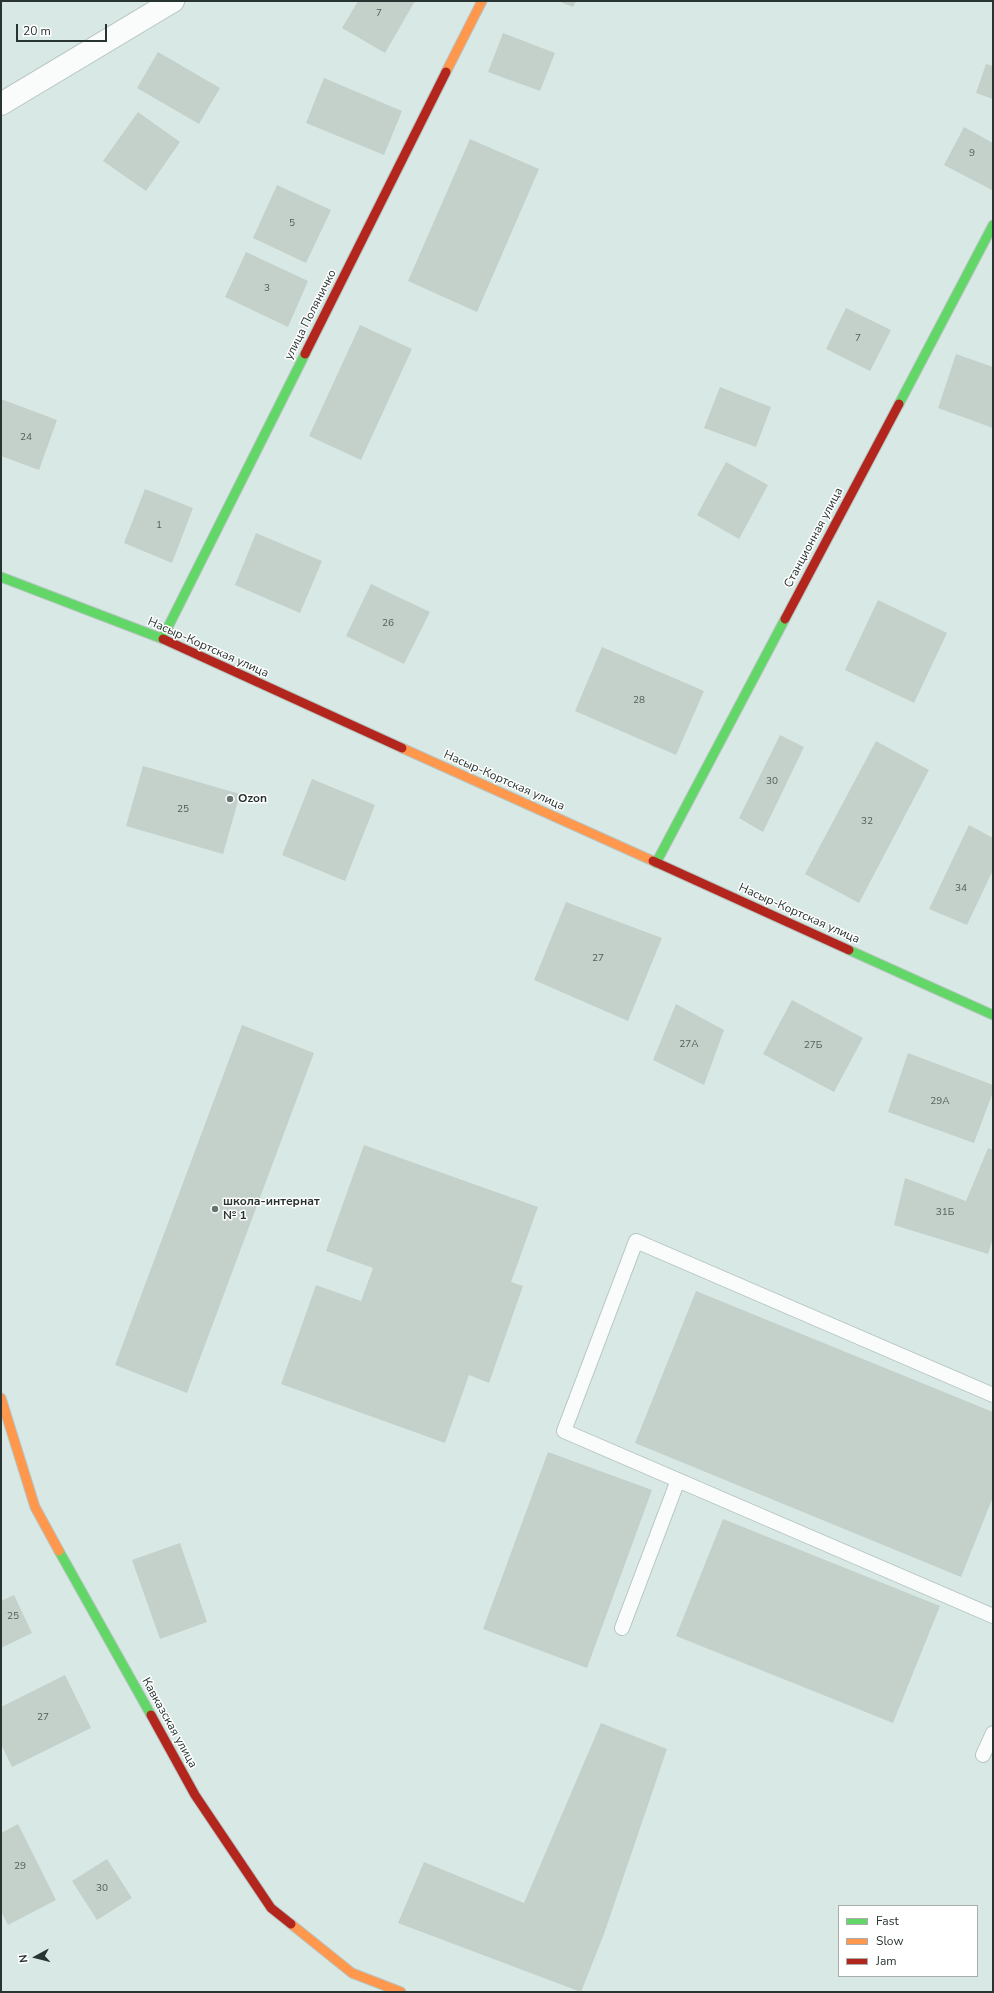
<!DOCTYPE html>
<meta charset="utf-8">
<style>
body{margin:0}
#map{position:relative;width:994px;height:1993px;overflow:hidden;background:#d8e9e5;font-family:"Nunito Sans",sans-serif}
canvas{display:block}
.frame{position:absolute;inset:0;border:2px solid #283431;pointer-events:none}
.legend{position:absolute;left:838px;top:1905px;width:140px;height:72px;box-sizing:border-box;background:#fff;border:1px solid #a9aead;margin:0;padding:5px 7px;list-style:none;font-size:12px;color:#283431}
.legend li{display:flex;align-items:center;gap:8px;height:20px}
.legend b{width:20px;border:1px solid #a9aead}
.north{position:absolute;left:16px;top:1937px;width:40px;height:40px;-webkit-text-stroke:3px #fff;paint-order:stroke;rotate:263deg;font-size:11px;font-weight:700;line-height:16px;text-align:center;color:#283431}
.north::after{content:'';display:block;margin:auto;width:14px;height:18px;background:#283431;clip-path:polygon(50% 0,100% 100%,50% 72%,0 100%)}
.scale{position:absolute;left:16px;top:24px;width:91px;height:18px;box-sizing:border-box;border:2px solid #283431;border-top:0;padding-left:5px;font-size:12px;line-height:14px;white-space:nowrap;color:#283431;-webkit-text-stroke:3px #fff;paint-order:stroke}
</style>
<div id="map">
<canvas width="994" height="1993"></canvas>
<div class="frame"></div>
<ul class="legend">
<li><b style="height:5px;background:#63d668"></b>Fast</li>
<li><b style="height:5px;background:#ff974d"></b>Slow</li>
<li><b style="height:5px;background:#b3261e"></b>Jam</li>
</ul>
<div class="north">N</div>
<div class="scale">20 m</div>
</div>
<script>
const context = document.querySelector('canvas').getContext('2d');
context.lineJoin = 'round';
function fill(path, color) { context.fillStyle = color; context.fill(path, 'evenodd'); }
const poly = rows => new Path2D(rows.map(r => 'M' + r).join(''));
function strokePath(path, color, width, dash) { context.strokeStyle = color; context.lineWidth = width; context.lineCap = dash ? 'butt' : 'round'; context.setLineDash(dash || []); context.stroke(path); }
function write(font, color, halo, rows, align = 'center') {
  context.font = font + ' "Nunito Sans",sans-serif'; context.lineWidth = 3; context.setLineDash([]); context.textBaseline = 'middle'; context.strokeStyle = halo; context.fillStyle = color; for (const [text, x, y, turn = 0] of rows) {
    context.save(); context.translate(x, y); context.rotate((+turn || 0) * Math.PI / 180); context.textAlign = isNaN(turn) ? turn : align; if (halo) context.strokeText(text, 0, 0); context.fillText(text, 0, 0); context.restore();
  }
}
fill(poly([
 [358,1,415,1,385,53,342,28],
 [558,1,576,1,573,7],
 [503,33,555,53,540,91,488,72],
 [158,52,220,88,199,124,137,88],
 [986,64,993,66,993,99,976,93],
 [324,78,402,111,384,155,306,123],
 [138,112,180,142,146,191,103,161],
 [964,127,993,143,992,190,944,165],
 [470,139,539,169,477,312,408,281],
 [277,185,331,210,306,263,253,238],
 [246,252,308,281,288,327,225,297],
 [846,308,891,330,870,371,826,349],
 [360,325,412,349,361,460,309,436],
 [956,354,993,367,993,428,938,408],
 [720,387,771,407,756,447,704,428],
 [1,399,57,420,39,470,1,456],
 [726,462,768,485,739,539,697,515],
 [145,489,193,508,172,563,124,543],
 [256,533,322,561,300,613,235,585],
 [371,584,430,612,404,664,346,636],
 [878,600,947,633,914,703,845,670],
 [602,647,704,691,676,755,575,711],
 [780,735,804,747,763,832,739,818],
 [876,741,929,770,859,903,805,874],
 [143,766,240,794,223,854,126,826],
 [312,779,375,805,345,881,282,855],
 [969,825,993,838,993,870,967,925,929,909],
 [566,902,662,938,628,1021,534,980],
 [792,1000,863,1038,834,1092,763,1054],
 [676,1004,724,1030,704,1085,653,1060],
 [242,1025,314,1053,187,1393,115,1365],
 [908,1053,993,1085,993,1092,974,1143,888,1112],
 [364,1145,538,1207,511,1282,523,1286,489,1383,469,1375,445,1443,281,1384,316,1285,361,1301,373,1268,326,1251],
 [988,1148,993,1150,993,1238,988,1254,894,1225,905,1178,966,1201],
 [696,1291,993,1412,993,1497,961,1577,635,1443],
 [548,1452,652,1490,587,1668,483,1629],
 [723,1519,940,1606,893,1723,676,1636],
 [180,1543,207,1622,160,1639,132,1560],
 [14,1595,32,1633,1,1648,1,1601],
 [65,1675,91,1728,12,1767,1,1744,1,1707],
 [601,1723,667,1749,604,1934,581,1992,398,1923,424,1862,524,1903],
 [18,1824,56,1900,8,1925,1,1911,1,1833],
 [107,1859,132,1898,97,1920,72,1881]
]), '#c4d0ca');
const lane = poly([
 [993,1395,636,1241,564,1431,993,1616],
 [622,1628,678,1480],
 [983,1755,993,1733]
]);
const street = poly([
 [1,104,173,1]
]);
const fast = poly([
 [899,404,993,225],
 [1,577,163,639],
 [162,639,305,354],
 [656,863,785,619],
 [849,950,993,1015],
 [59,1551,151,1715]
]);
const slow = poly([
 [446,72,482,1],
 [402,748,653,861],
 [1,1398,35,1507,59,1551],
 [291,1924,352,1973,401,1992]
]);
const jam = poly([
 [305,354,446,72],
 [785,619,899,404],
 [163,639,402,748],
 [653,861,849,950],
 [151,1715,195,1795,271,1908,291,1924]
]);
strokePath(lane, '#b7c5c2', 16);
strokePath(street, '#b7c5c2', 24);
strokePath(fast, '#b7c5c2', 11);
strokePath(slow, '#b7c5c2', 11);
strokePath(jam, '#b7c5c2', 11);
strokePath(lane, '#f9fcfb', 14);
strokePath(street, '#f9fcfb', 22);
strokePath(fast, '#63d668', 9);
strokePath(slow, '#ff974d', 9);
strokePath(jam, '#b3261e', 9);
for (const [x, y, r, color] of [
 [230,799,4,"#667370"],
 [215,1209,4,"#667370"]
]) { const dot = new Path2D(); dot.arc(x, y, r, 0, 2 * Math.PI); context.fillStyle = color; context.fill(dot); strokePath(dot, '#fff', 1.5); }
write('10px', '#525e5a', null, [
 ["7",379,14],
 ["9",972,154],
 ["5",292,224],
 ["3",267,289],
 ["7",858,339],
 ["24",26,438],
 ["1",159,526],
 ["26",388,624],
 ["28",639,701],
 ["30",772,782],
 ["25",183,810],
 ["32",867,822],
 ["34",961,889],
 ["27",598,959],
 ["27А",689,1045],
 ["27Б",813,1046],
 ["29А",940,1102],
 ["31Б",945,1213],
 ["25",13,1617],
 ["27",43,1718],
 ["29",20,1867],
 ["30",102,1889]
]);
write('12px', '#283431', '#fff', [
 ["улица Поляничко",311,315,-63],
 ["Станционная улица",814,538,-62],
 ["Насыр-Кортская улица",208,648,24],
 ["Насыр-Кортская улица",504,781,24],
 ["Насыр-Кортская улица",799,914,24],
 ["Кавказская улица",169,1723,61]
]);
write('bold 12px', '#283431', '#fff', [
 ["Ozon",238,799],
 ["школа-интернат",223,1202],
 ["№ 1",223,1216]
], 'left');
</script>
